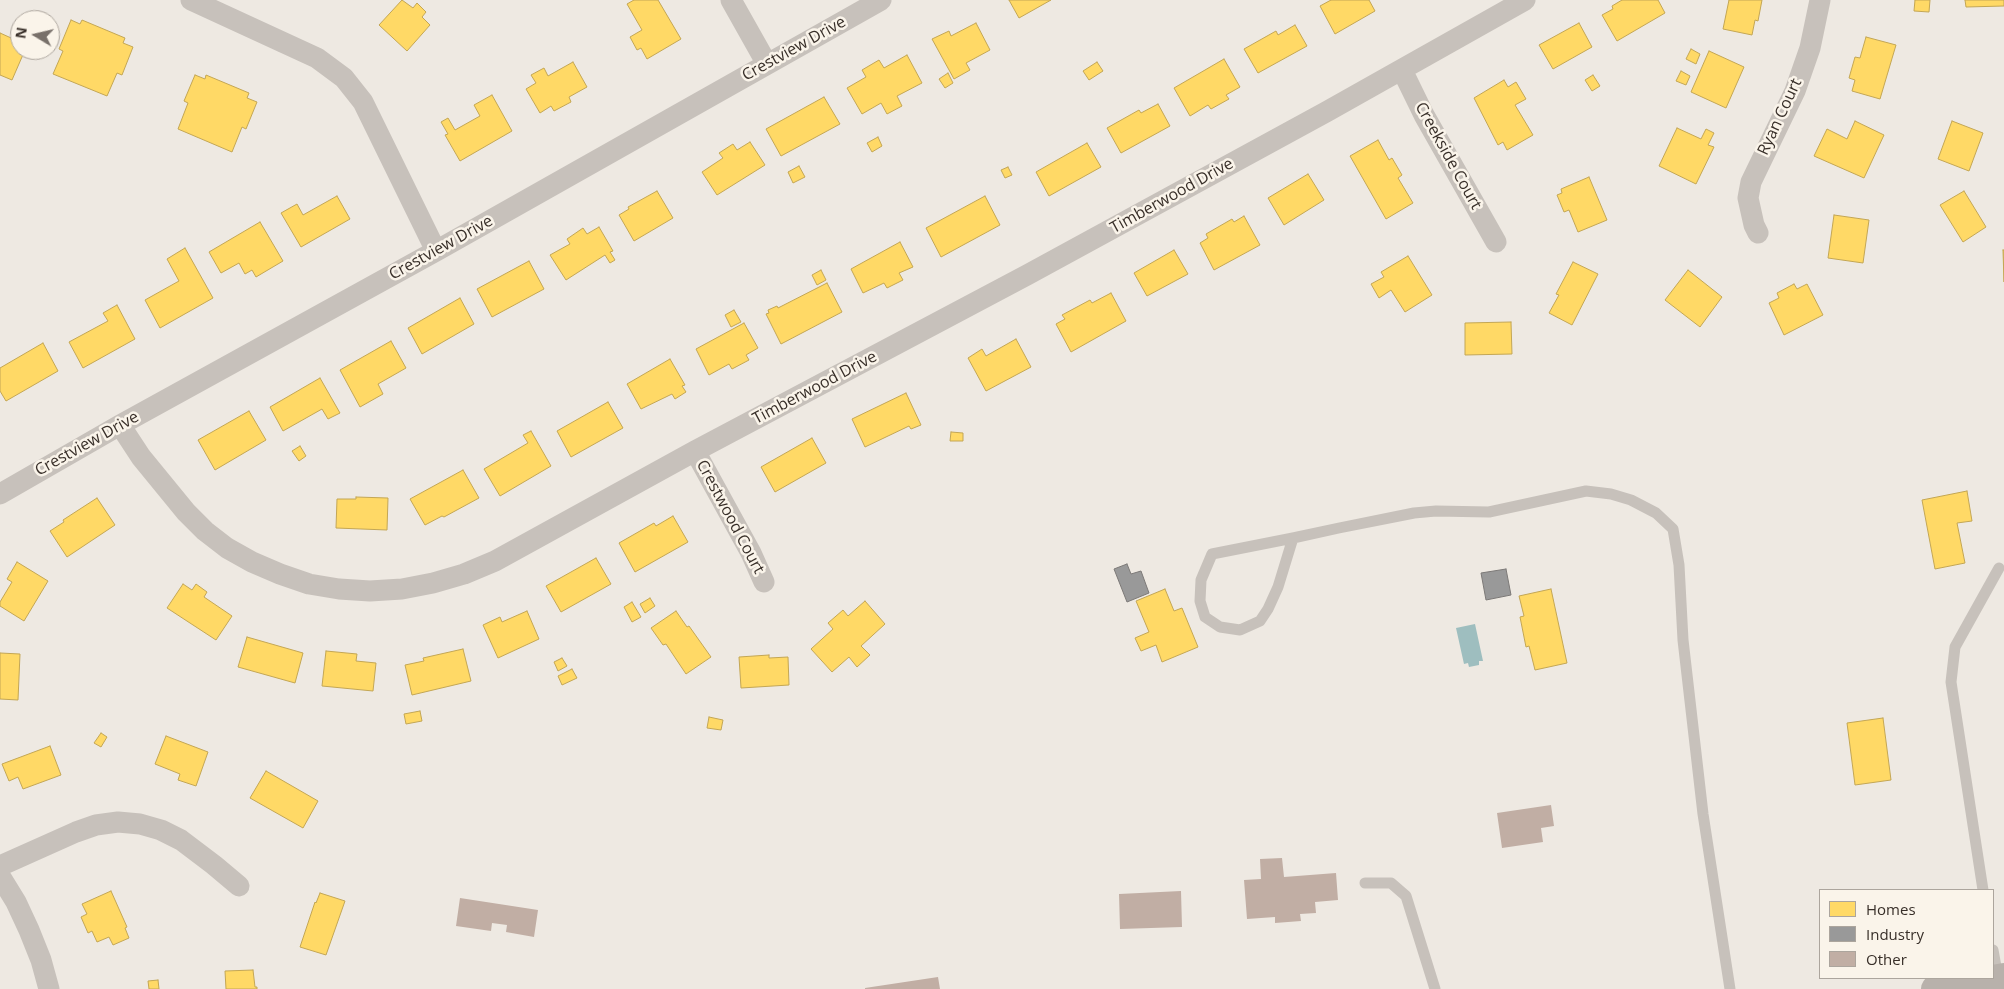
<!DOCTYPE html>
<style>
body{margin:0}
#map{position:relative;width:2004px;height:989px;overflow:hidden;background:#eee9e2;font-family:"Open Sans",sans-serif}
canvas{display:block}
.legend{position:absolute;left:1819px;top:889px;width:175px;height:90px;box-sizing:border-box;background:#faf4ea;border:1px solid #aca59d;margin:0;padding:6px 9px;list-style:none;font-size:15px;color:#382f29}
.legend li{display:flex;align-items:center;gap:10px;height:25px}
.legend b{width:25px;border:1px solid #aca59d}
.north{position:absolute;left:10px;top:10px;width:50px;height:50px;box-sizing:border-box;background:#faf4ea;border:1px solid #aca59d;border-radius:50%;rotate:279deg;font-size:14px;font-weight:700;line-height:20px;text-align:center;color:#382f29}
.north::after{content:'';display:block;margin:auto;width:18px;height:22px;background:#78706a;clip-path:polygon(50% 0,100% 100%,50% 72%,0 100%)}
</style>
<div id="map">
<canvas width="2004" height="989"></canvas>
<ul class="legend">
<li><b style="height:14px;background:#ffd966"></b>Homes</li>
<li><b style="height:14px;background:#999"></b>Industry</li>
<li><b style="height:14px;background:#c1aea4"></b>Other</li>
</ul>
<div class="north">N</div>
</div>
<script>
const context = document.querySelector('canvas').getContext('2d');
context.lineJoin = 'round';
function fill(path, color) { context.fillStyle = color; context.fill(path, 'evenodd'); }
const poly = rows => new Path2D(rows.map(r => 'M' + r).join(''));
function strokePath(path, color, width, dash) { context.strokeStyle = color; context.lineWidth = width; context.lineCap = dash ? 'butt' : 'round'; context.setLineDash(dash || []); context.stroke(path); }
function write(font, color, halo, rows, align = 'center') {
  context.font = font + ' "Open Sans",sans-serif'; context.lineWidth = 5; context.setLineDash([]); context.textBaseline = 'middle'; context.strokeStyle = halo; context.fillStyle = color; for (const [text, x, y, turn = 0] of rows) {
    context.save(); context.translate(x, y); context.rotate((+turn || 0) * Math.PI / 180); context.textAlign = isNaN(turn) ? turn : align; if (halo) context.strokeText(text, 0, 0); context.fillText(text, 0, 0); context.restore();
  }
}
fill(poly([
 [1475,624,1483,661,1479,661,1479,665,1469,667,1468,663,1464,664,1456,628]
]), '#9ebebf');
const homes = poly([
 [402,0,413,8,417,3,426,12,422,17,430,25,407,51,379,25,402,0],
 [634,0,658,0,681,39,647,59,641,48,637,50,630,37,642,30,627,4,634,0],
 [1009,0,1051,0,1019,18,1009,0],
 [1331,0,1369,0,1375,11,1335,34,1320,6,1331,0],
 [1622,0,1658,0,1665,13,1617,41,1602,15,1613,9,1612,6,1622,0],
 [1729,0,1762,0,1758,21,1755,20,1752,35,1723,29,1729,0],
 [1915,0,1930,0,1929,12,1914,11,1915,0],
 [1965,0,2004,0,2004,6,1966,7,1965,0],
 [71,20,80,24,82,20,125,38,123,43,133,47,122,75,117,73,107,96,53,74,63,51,59,49,71,20],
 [976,23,990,50,966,63,970,70,954,79,932,39,949,31,951,36,976,23],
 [1579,23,1592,47,1553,69,1539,45,1579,23],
 [1295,25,1307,46,1258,73,1244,49,1276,31,1278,35,1295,25],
 [0,33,20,42,20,50,25,50,12,80,0,75,0,33],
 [1866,37,1896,45,1880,99,1852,91,1855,80,1849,78,1855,57,1860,58,1866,37],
 [1691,49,1700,54,1696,64,1686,59,1691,49],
 [1709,51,1744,67,1726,108,1691,92,1709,51],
 [907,55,922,83,897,96,902,106,887,114,881,103,862,114,847,88,866,77,862,70,879,60,884,68,907,55],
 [1224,59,1240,87,1226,95,1229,99,1211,109,1208,105,1190,116,1174,88,1224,59],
 [573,62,587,87,569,97,571,102,554,111,551,106,540,113,526,89,536,83,531,75,544,68,548,76,573,62],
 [1097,62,1103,71,1089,80,1083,71,1097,62],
 [1681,71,1690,76,1686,85,1676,81,1681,71],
 [948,73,953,83,945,88,939,79,948,73],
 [195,75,205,79,206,75,249,93,247,98,257,102,246,129,242,127,232,152,178,129,188,103,184,101,195,75],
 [1593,75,1600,86,1592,91,1585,80,1593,75],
 [1504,80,1508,87,1516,82,1526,99,1515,105,1533,135,1507,150,1503,142,1498,145,1474,98,1504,80],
 [492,95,512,131,460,161,445,135,448,134,441,122,448,118,455,130,480,116,474,105,492,95],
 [824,97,840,124,781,156,766,129,824,97],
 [1158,104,1170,126,1121,153,1107,128,1139,110,1141,113,1158,104],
 [1855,121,1884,135,1864,178,1814,156,1827,129,1847,139,1855,121],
 [1952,121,1983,133,1969,171,1938,159,1952,121],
 [1677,128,1701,139,1706,129,1714,133,1708,145,1714,147,1696,184,1659,166,1677,128],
 [878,137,882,146,872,152,867,143,878,137],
 [1378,140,1389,160,1392,158,1402,175,1398,178,1413,203,1386,219,1350,156,1378,140],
 [750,142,765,165,717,195,702,172,723,158,719,153,733,144,737,150,750,142],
 [1087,143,1101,167,1049,196,1036,172,1087,143],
 [799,166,805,177,793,183,788,172,799,166],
 [1008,167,1012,175,1005,178,1001,170,1008,167],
 [1308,174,1324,200,1284,225,1268,198,1308,174],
 [1589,177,1607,220,1578,232,1569,210,1564,212,1557,195,1562,193,1561,189,1589,177],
 [657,191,673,218,634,241,619,215,629,209,628,207,657,191],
 [1964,191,1986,227,1963,242,1940,205,1964,191],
 [337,196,350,219,301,247,281,213,297,204,303,215,337,196],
 [985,196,1000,225,941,257,926,228,985,196],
 [1834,215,1869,220,1863,263,1828,258,1834,215],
 [1244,216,1260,245,1214,270,1200,243,1208,238,1206,234,1232,219,1234,222,1244,216],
 [260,222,283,261,256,277,252,270,245,274,239,263,221,273,209,252,260,222],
 [599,227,613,251,610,252,615,260,610,263,605,255,566,280,550,255,570,244,567,239,583,228,587,234,599,227],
 [900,242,913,267,899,273,903,280,887,288,884,283,863,293,851,269,900,242],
 [185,248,213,298,160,328,145,300,179,281,167,259,185,248],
 [1174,250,1188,274,1147,296,1134,273,1174,250],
 [2003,250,2004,250,2004,282,2003,250],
 [1408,256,1432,295,1405,312,1391,290,1379,298,1371,284,1384,277,1381,272,1408,256],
 [529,261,544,289,492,317,477,289,529,261],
 [1573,262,1598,274,1572,325,1549,313,1559,295,1556,294,1573,262],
 [821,270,826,280,817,285,812,275,821,270],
 [1688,270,1722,297,1700,327,1665,300,1688,270],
 [827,283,842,312,781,344,766,314,769,313,768,310,777,306,778,308,827,283],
 [1794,284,1797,289,1807,284,1823,315,1784,335,1769,303,1779,298,1777,293,1794,284],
 [1111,293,1126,321,1071,352,1056,324,1065,319,1062,315,1090,300,1092,303,1111,293],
 [460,298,474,324,422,354,408,328,460,298],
 [117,305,135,339,83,368,69,342,108,321,103,313,117,305],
 [734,310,741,322,731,327,725,315,734,310],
 [1511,322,1512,354,1465,355,1465,323,1511,322],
 [744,323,758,348,746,355,749,360,732,369,729,364,709,375,696,349,744,323],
 [1016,339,1031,367,986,391,968,358,982,349,986,356,1016,339],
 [391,341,406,368,378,384,383,394,360,407,340,370,391,341],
 [43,343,58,371,6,401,0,391,0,368,43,343],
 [670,359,685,385,682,386,686,392,675,399,672,394,641,409,627,384,670,359],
 [320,378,340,413,328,419,322,409,283,431,270,407,320,378],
 [906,393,921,425,911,429,909,426,865,447,852,419,906,393],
 [608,402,623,428,571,457,557,431,608,402],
 [249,411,266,440,215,470,198,440,249,411],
 [531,431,551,466,500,496,484,469,528,443,523,435,531,431],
 [951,432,963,433,963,441,950,441,951,432],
 [812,438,826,463,775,492,761,467,812,438],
 [300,446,306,456,299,461,292,451,300,446],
 [463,470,479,498,444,517,442,516,425,525,410,499,463,470],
 [1967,491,1972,521,1957,523,1965,563,1935,569,1922,500,1967,491],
 [356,497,388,498,387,530,336,528,337,499,356,499,356,497],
 [97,498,115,525,67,557,50,531,64,522,63,520,97,498],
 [673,516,688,542,635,572,619,543,654,523,656,526,673,516],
 [596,558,611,584,561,612,546,586,596,558],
 [17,562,48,581,24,621,0,606,0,602,12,582,7,579,17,562],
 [183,584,192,590,196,584,207,592,204,597,232,616,216,640,167,608,183,584],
 [1165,589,1174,611,1182,608,1198,647,1162,662,1156,645,1141,651,1135,638,1149,632,1136,601,1165,589],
 [1551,589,1567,663,1535,670,1529,646,1526,647,1520,617,1524,616,1519,596,1551,589],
 [650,598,655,606,645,613,640,604,650,598],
 [865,601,885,624,861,646,870,655,857,667,849,657,832,672,811,649,833,629,828,623,843,610,848,616,865,601],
 [632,602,641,617,632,622,624,607,632,602],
 [527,611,539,639,498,658,483,625,500,617,502,622,527,611],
 [676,611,687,627,689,626,711,657,686,674,666,644,663,645,651,628,676,611],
 [247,637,303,653,295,683,238,667,247,637],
 [463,649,471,681,412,695,405,665,424,661,423,658,463,649],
 [326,651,357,654,356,661,376,663,373,691,322,686,326,651],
 [0,653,20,654,18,700,0,699,0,653],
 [769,655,769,658,788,657,789,685,741,688,739,657,769,655],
 [562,658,567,666,558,671,554,662,562,658],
 [572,669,577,678,562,685,558,676,572,669],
 [420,711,422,721,406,724,404,714,420,711],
 [709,717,723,720,721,730,707,728,709,717],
 [1883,718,1891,780,1855,785,1847,723,1883,718],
 [101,733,107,737,101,747,94,743,101,733],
 [166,736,208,752,196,786,178,780,180,774,155,764,166,736],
 [50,746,61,775,23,789,18,777,9,781,2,764,50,746],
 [266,771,318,801,303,828,250,798,266,771],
 [111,891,127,927,125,928,129,938,113,945,109,937,97,942,92,931,88,933,81,917,87,914,82,904,111,891],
 [320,893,345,901,326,955,300,947,315,902,316,903,320,893],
 [253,970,255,987,257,987,257,989,226,989,225,971,253,970],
 [158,980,159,989,149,989,148,981,158,980]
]);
fill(homes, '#ffd966');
strokePath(homes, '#c3a654', 1);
const industry = poly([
 [1127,564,1131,574,1141,571,1149,593,1127,602,1114,569,1127,564],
 [1506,569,1511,595,1486,600,1481,573,1506,569]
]);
fill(industry, '#999');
strokePath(industry, '#7c7977', 1);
fill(poly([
 [1551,805,1554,826,1541,828,1543,842,1502,848,1497,813],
 [1282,858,1284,877,1336,873,1338,900,1315,902,1316,913,1300,914,1301,921,1275,923,1275,917,1247,919,1244,880,1261,879,1260,859],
 [1181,891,1182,927,1120,929,1119,894],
 [460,898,538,910,534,937,506,932,507,925,492,923,491,931,456,926],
 [938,977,940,989,865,989,865,988]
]), '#c1aea4');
strokePath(poly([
 [1293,538,1278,587,1268,609,1260,621,1240,630,1220,627,1205,617,1200,601,1201,580,1212,554,1293,538,1339,528,1414,513,1436,511,1489,512,1586,491,1611,494,1631,500,1656,513,1673,529,1679,565,1683,640,1703,814,1730,989],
 [1365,883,1391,883,1406,896,1435,989],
 [1983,890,1951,682,1955,647,1999,568],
 [1993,950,1998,978]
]), '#c7c1bb', 11);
strokePath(poly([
 [191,0,317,58,344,78,363,102,436,251],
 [731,0,767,64],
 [1402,70,1424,115,1496,242],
 [1758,233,1754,225,1748,198,1751,182,1795,91,1810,48,1820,0],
 [120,425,141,457,186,512,205,531,227,548,252,562,280,574,309,584,339,589,370,591,402,589,433,583,464,574,495,561,695,451,1027,275,1326,112,1525,0],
 [695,451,751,553,764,582],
 [0,494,120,425,436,251,881,0],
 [0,866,76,832,96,825,118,822,140,824,161,830,181,840,214,865,239,886],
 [0,876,16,902,29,930,41,960,49,989]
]), '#c7c1bb', 21);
strokePath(poly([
 [1935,989,2004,977]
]), '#b8b1ab', 28);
write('16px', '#382f29', '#faf4ea', [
 ["Crestview Drive",794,49,-29],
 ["Ryan Court",1780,117,-65],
 ["Creekside Court",1448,156,61],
 ["Timberwood Drive",1172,196,-29],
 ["Crestview Drive",441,248,-29],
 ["Timberwood Drive",815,388,-28],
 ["Crestview Drive",87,444,-29],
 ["Crestwood Court",730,517,62]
]);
</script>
